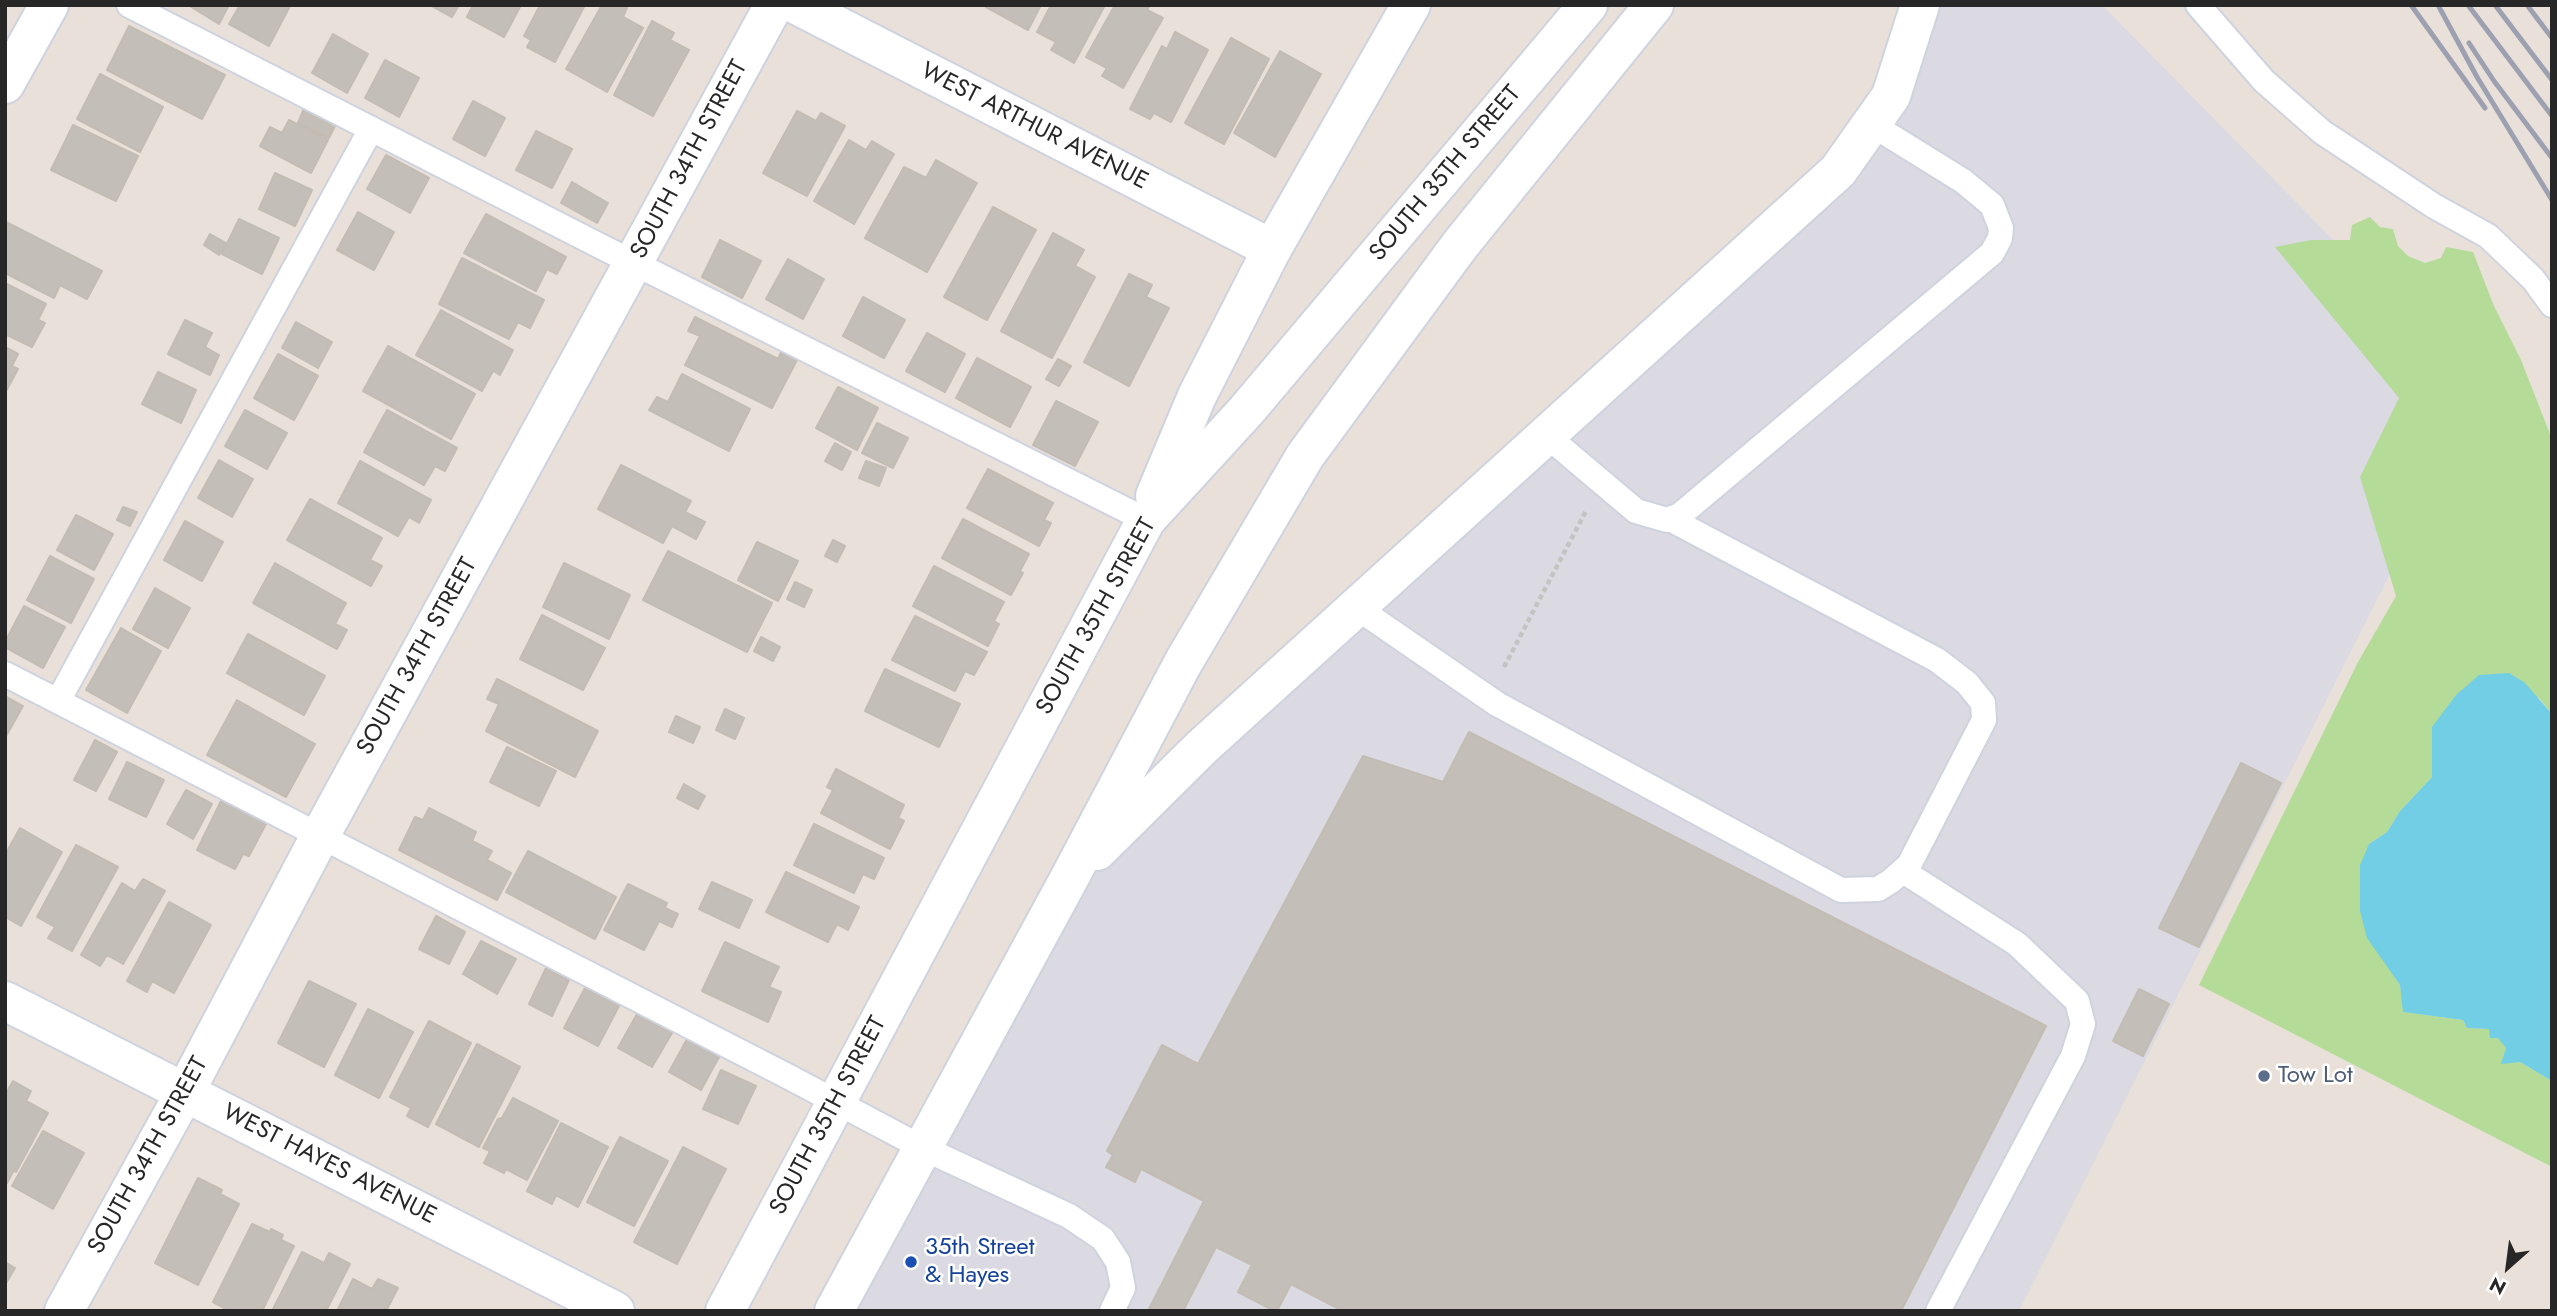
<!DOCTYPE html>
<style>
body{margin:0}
#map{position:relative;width:2557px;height:1316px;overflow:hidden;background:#e9e1d9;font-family:Jost,sans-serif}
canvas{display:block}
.frame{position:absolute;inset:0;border:7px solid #272727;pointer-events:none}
.north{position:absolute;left:2473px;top:1232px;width:70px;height:70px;-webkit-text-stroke:5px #fff;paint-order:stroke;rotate:208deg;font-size:19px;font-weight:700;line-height:28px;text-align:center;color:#272727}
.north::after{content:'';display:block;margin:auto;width:24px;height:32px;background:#272727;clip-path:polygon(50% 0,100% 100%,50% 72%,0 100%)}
</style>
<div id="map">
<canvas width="2557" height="1316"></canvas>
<div class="frame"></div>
<div class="north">N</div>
</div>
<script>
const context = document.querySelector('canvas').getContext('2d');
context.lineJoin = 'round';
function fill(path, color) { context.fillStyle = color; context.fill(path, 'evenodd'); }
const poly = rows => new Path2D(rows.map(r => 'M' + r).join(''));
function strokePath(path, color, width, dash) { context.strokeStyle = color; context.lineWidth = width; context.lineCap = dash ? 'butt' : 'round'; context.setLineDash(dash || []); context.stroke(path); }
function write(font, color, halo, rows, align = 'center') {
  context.font = font + ' Jost,sans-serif'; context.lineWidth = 5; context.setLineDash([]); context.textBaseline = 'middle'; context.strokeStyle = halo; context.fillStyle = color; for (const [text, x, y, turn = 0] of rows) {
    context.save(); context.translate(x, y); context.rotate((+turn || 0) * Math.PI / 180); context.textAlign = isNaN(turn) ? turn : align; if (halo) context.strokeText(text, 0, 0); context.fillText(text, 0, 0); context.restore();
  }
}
fill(poly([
 [1920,5,2102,5,2482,391,2019,1311,834,1311,1070,877,1838,171]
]), '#dbd9e1');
fill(poly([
 [2370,217,2380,227,2393,229,2398,246,2408,256,2425,263,2441,258,2446,247,2473,252,2494,306,2521,360,2552,439,2552,714,2539,698,2432,727,2432,777,2400,811,2387,832,2369,844,2386,963,2400,985,2404,1012,2463,1020,2467,1028,2490,1029,2520,1062,2552,1081,2552,1167,2199,985,2358,662,2396,596,2360,477,2399,398,2275,247,2311,240,2350,240,2352,225]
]), '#b4dc98');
fill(poly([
 [2509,673,2525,683,2552,714,2552,1081,2520,1062,2501,1064,2506,1048,2498,1038,2490,1038,2489,1029,2467,1028,2463,1020,2403,1012,2400,985,2367,938,2360,911,2360,865,2369,844,2387,832,2400,811,2432,777,2432,727,2456,695,2479,675]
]), '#71cee5');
const building = poly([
 [188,5,229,5,219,24,188,5],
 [240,5,289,5,290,6,269,46,229,24,240,5],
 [430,5,459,5,452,17,430,5],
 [473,5,521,5,504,37,467,17,473,5],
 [540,5,585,5,555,62,527,47,531,40,524,36,540,5],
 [602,5,628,5,623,17,643,28,607,92,566,69,602,5],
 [987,5,1041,5,1028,30,986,7,987,5],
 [1051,5,1105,5,1074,63,1051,50,1056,42,1037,32,1051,5],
 [1115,5,1150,5,1147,10,1163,18,1123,88,1102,76,1107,68,1086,57,1115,5],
 [652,21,674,33,670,40,689,50,653,116,614,95,652,21],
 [129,26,225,75,202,119,107,70,129,26],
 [1175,32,1208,50,1171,122,1154,113,1150,119,1130,109,1162,46,1167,49,1175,32],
 [333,34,368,54,347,93,312,73,333,34],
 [1231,38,1269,59,1224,144,1185,123,1231,38],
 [1280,51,1321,74,1275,157,1234,133,1280,51],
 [385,60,419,78,399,117,365,98,385,60],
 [100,74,163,107,140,152,77,119,100,74],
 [473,101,505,118,485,156,453,139,473,101],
 [305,106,337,122,329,138,298,123,305,106],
 [797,111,816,121,821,113,845,126,807,196,763,173,797,111],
 [289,120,328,140,311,173,260,146,270,127,282,133,289,120],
 [73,125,138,156,116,201,51,170,73,125],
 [536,131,572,149,552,188,516,170,536,131],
 [849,140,866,150,872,141,894,154,854,224,814,201,849,140],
 [386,155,429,178,410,213,367,189,386,155],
 [936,160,977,183,927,272,865,238,904,167,926,178,936,160],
 [275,173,312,190,295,226,259,209,275,173],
 [572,182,608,203,597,223,561,203,572,182],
 [993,207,1036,230,987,320,944,297,993,207],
 [358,212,394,232,374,270,337,250,358,212],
 [486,214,566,257,557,274,547,269,536,291,464,253,486,214],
 [239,219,279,238,262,274,222,254,239,219],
 [6,222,102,271,87,299,60,285,54,298,5,273,6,222],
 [1053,233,1084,250,1075,266,1095,277,1052,358,1001,331,1053,233],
 [210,234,226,243,219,255,204,245,210,234],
 [720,240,761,261,742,298,702,277,720,240],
 [462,258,544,300,530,328,518,322,509,339,439,304,462,258],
 [788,259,824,279,803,319,766,299,788,259],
 [1129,274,1152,285,1146,297,1169,308,1129,386,1084,362,1129,274],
 [5,283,46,304,38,320,45,323,32,347,5,334,5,283],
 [863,297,905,320,884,358,843,336,863,297],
 [441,310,513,350,500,375,493,371,482,391,416,355,441,310],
 [695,317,778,359,782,350,798,358,772,408,685,365,700,336,688,331,695,317],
 [185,320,212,333,205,347,219,355,210,375,168,354,185,320],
 [296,322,332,342,318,368,282,348,296,322],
 [927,333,965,354,945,392,906,371,927,333],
 [388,346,475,394,451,439,363,391,388,346],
 [5,347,18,354,12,366,18,369,5,393,5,347],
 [278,354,318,376,294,420,254,398,278,354],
 [977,358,1031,387,1010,427,956,398,977,358],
 [1058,359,1071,366,1059,386,1046,379,1058,359],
 [158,372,196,390,181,423,142,404,158,372],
 [682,374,750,409,729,451,649,410,657,397,668,402,682,374],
 [838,387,878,408,857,450,816,428,838,387],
 [1056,401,1098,422,1075,466,1033,445,1056,401],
 [245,410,287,433,267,469,225,446,245,410],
 [387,410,457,448,445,471,435,466,424,485,364,452,387,410],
 [877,423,908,438,893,468,862,453,877,423],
 [835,443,851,452,842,470,825,461,835,443],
 [219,460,253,479,232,517,198,498,219,460],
 [360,461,431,500,419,523,409,517,398,536,338,503,360,461],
 [866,461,886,468,879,486,859,478,866,461],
 [621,465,691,501,685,512,705,522,696,539,672,526,663,543,598,509,621,465],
 [988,469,1053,503,1044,520,1051,523,1039,546,967,508,988,469],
 [310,499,382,538,370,560,382,566,371,586,287,540,310,499],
 [123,507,137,512,130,526,117,520,123,507],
 [76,515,113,534,94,570,57,550,76,515],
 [963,519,1029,554,1020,571,1023,573,1011,595,942,558,963,519],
 [185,521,223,542,202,581,164,560,185,521],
 [833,540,845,546,837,562,825,556,833,540],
 [757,542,798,561,778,601,738,580,757,542],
 [668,551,772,603,747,652,643,600,668,551],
 [50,556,94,579,71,623,27,600,50,556],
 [275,563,346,603,335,624,347,630,337,649,253,603,275,563],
 [564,563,630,595,609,639,543,607,564,563],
 [934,566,1004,602,994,621,999,624,988,646,913,606,934,566],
 [795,582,812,590,804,607,787,599,795,582],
 [155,588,190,608,168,648,133,629,155,588],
 [24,606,65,627,43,668,5,647,5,642,24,606],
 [542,615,605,648,583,690,520,659,542,615],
 [915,616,987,652,974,675,965,671,955,691,892,660,915,616],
 [121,628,161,651,127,713,86,690,121,628],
 [248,634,325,676,304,715,227,673,248,634],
 [761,637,780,647,773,661,754,651,761,637],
 [885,669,960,704,939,747,865,711,885,669],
 [497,679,598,731,575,777,486,731,499,704,487,699,497,679],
 [5,696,23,706,5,738,5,696],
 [237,700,315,744,286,797,207,755,237,700],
 [725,709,744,718,735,739,716,730,725,709],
 [676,716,700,727,693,743,669,732,676,716],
 [1469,732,2046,1026,1901,1311,1343,1311,1291,1284,1277,1311,1275,1311,1238,1292,1252,1265,1216,1247,1183,1311,1148,1311,1204,1201,1141,1169,1135,1182,1106,1167,1113,1155,1107,1151,1162,1045,1198,1064,1363,756,1443,782,1469,732],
 [95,740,117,752,96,791,74,780,95,740],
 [507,747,556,771,539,806,490,782,507,747],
 [127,762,164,780,146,817,109,799,127,762],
 [2241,763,2281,783,2199,947,2159,928,2241,763],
 [836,769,904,805,898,818,904,821,890,849,821,813,833,790,827,787,836,769],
 [684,784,705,796,698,809,677,798,684,784],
 [186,790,212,804,193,839,167,824,186,790],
 [223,797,268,820,249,856,243,854,235,869,197,850,223,797],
 [429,808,476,832,472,841,492,851,487,860,511,873,497,900,399,850,415,817,423,820,429,808],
 [814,824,884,858,874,879,863,874,854,893,794,865,814,824],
 [20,828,62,852,21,926,5,917,5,855,20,828],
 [76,845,118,867,72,951,48,938,55,927,37,917,76,845],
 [528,851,616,897,595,939,506,892,528,851],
 [786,872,859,907,848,930,837,924,828,942,766,912,786,872],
 [143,879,165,891,123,964,107,955,100,966,81,955,122,883,135,891,143,879],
 [712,882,752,900,739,928,699,909,712,882],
 [628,884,667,903,665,908,678,914,672,927,659,921,644,950,604,930,628,884],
 [169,902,211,925,174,993,152,981,147,992,127,981,169,902],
 [436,916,465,932,449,964,419,949,436,916],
 [481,941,516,959,497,994,463,974,481,941],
 [725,942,779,967,769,987,781,992,768,1022,702,991,725,942],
 [546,968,569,980,552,1016,529,1004,546,968],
 [309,981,356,1004,324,1067,278,1043,309,981],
 [585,988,619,1006,598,1046,564,1028,585,988],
 [2139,989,2169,1004,2143,1056,2113,1041,2139,989],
 [368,1009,413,1032,379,1098,335,1075,368,1009],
 [637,1014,672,1033,652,1067,618,1048,637,1014],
 [429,1021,471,1043,428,1127,407,1116,411,1108,390,1097,429,1021],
 [687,1039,719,1057,701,1090,669,1072,687,1039],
 [477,1044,520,1067,479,1147,436,1124,477,1044],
 [721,1070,756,1086,738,1124,703,1109,721,1070],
 [13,1081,31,1091,26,1101,48,1113,16,1172,14,1170,7,1183,5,1095,13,1081],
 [513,1098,558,1121,527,1180,506,1169,504,1173,484,1163,490,1151,483,1148,498,1119,502,1118,513,1098],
 [561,1123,608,1147,578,1207,556,1195,552,1204,527,1191,561,1123],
 [43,1131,84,1153,53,1209,12,1186,43,1131],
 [620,1137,668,1161,634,1226,587,1202,620,1137],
 [683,1147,726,1169,677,1264,634,1242,683,1147],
 [198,1178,222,1190,220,1194,239,1204,198,1285,155,1263,198,1178],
 [252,1224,270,1232,271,1229,283,1235,281,1240,294,1246,262,1311,230,1311,213,1302,252,1224],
 [302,1252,324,1263,329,1253,350,1264,326,1311,272,1311,302,1252],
 [5,1262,15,1268,5,1285,5,1262],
 [353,1279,372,1289,378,1279,398,1288,386,1311,337,1311,353,1279]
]);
fill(building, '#c4beb9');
strokePath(building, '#c3bcb3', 2);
const lane = poly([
 [129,5,604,248,1146,520],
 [2198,5,2264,81,2322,132,2434,206,2488,236,2533,279,2552,305],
 [1546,435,1636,511,1667,520,1680,515,1992,253,2000,238,2001,228,1992,205,1963,181,1871,124],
 [1356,607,1497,704,1841,890,1878,889,1891,881,1909,865,1984,720,1983,703,1967,683,1937,660,1670,519],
 [5,674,791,1078,923,1148,1069,1216,1103,1239,1118,1262,1123,1288,1112,1311],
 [58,701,371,129],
 [1903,871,2017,944,2077,1001,2083,1024,2073,1056,1938,1311]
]);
const street = poly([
 [797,5,1272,249],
 [5,84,49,5],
 [5,1001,615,1311],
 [64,1311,185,1092,320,836,774,5]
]);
const secondary = poly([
 [1155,496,1197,396,1272,249,1411,5],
 [1097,851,1202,747,1838,171,1891,96,1920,5],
 [725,1311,1146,520,1246,411,1588,5],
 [834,1311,1070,877,1183,663,1305,456,1460,245,1654,5]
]);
strokePath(lane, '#ced3df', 28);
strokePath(street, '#ced3df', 42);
strokePath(secondary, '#ced3df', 42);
strokePath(poly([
 [1504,667,1586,511]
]), '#c3c3c3', 4.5, [5, 3.5]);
strokePath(lane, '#fff', 24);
strokePath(street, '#fff', 38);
strokePath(secondary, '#fff', 38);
strokePath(poly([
 [2411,5,2485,108],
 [2438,5,2477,77,2552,200],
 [2468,5,2552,116],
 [2495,5,2552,80],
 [2527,5,2552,38],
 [2469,43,2494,81,2552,158]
]), '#9ca0b0', 5);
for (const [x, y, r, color] of [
 [2264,1076,7,"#5c6f8a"],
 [911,1262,7,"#1a4fb4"]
]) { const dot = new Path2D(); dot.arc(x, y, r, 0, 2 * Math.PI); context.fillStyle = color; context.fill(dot); strokePath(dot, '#fff', 2.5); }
write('24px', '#272727', '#fff', [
 ["WEST ARTHUR AVENUE",1034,127,27],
 ["SOUTH 34TH STREET",690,160,-62],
 ["SOUTH 35TH STREET",1446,174,-50],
 ["SOUTH 35TH STREET",1097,617,-61],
 ["SOUTH 34TH STREET",418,657,-61],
 ["SOUTH 35TH STREET",829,1116,-62],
 ["SOUTH 34TH STREET",149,1156,-61],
 ["WEST HAYES AVENUE",329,1165,27]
]);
write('24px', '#4e5e75', '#fff', [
 ["Tow Lot",2278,1076]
], 'left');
write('24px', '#164399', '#fff', [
 ["35th Street",925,1248],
 ["& Hayes",925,1276]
], 'left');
</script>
